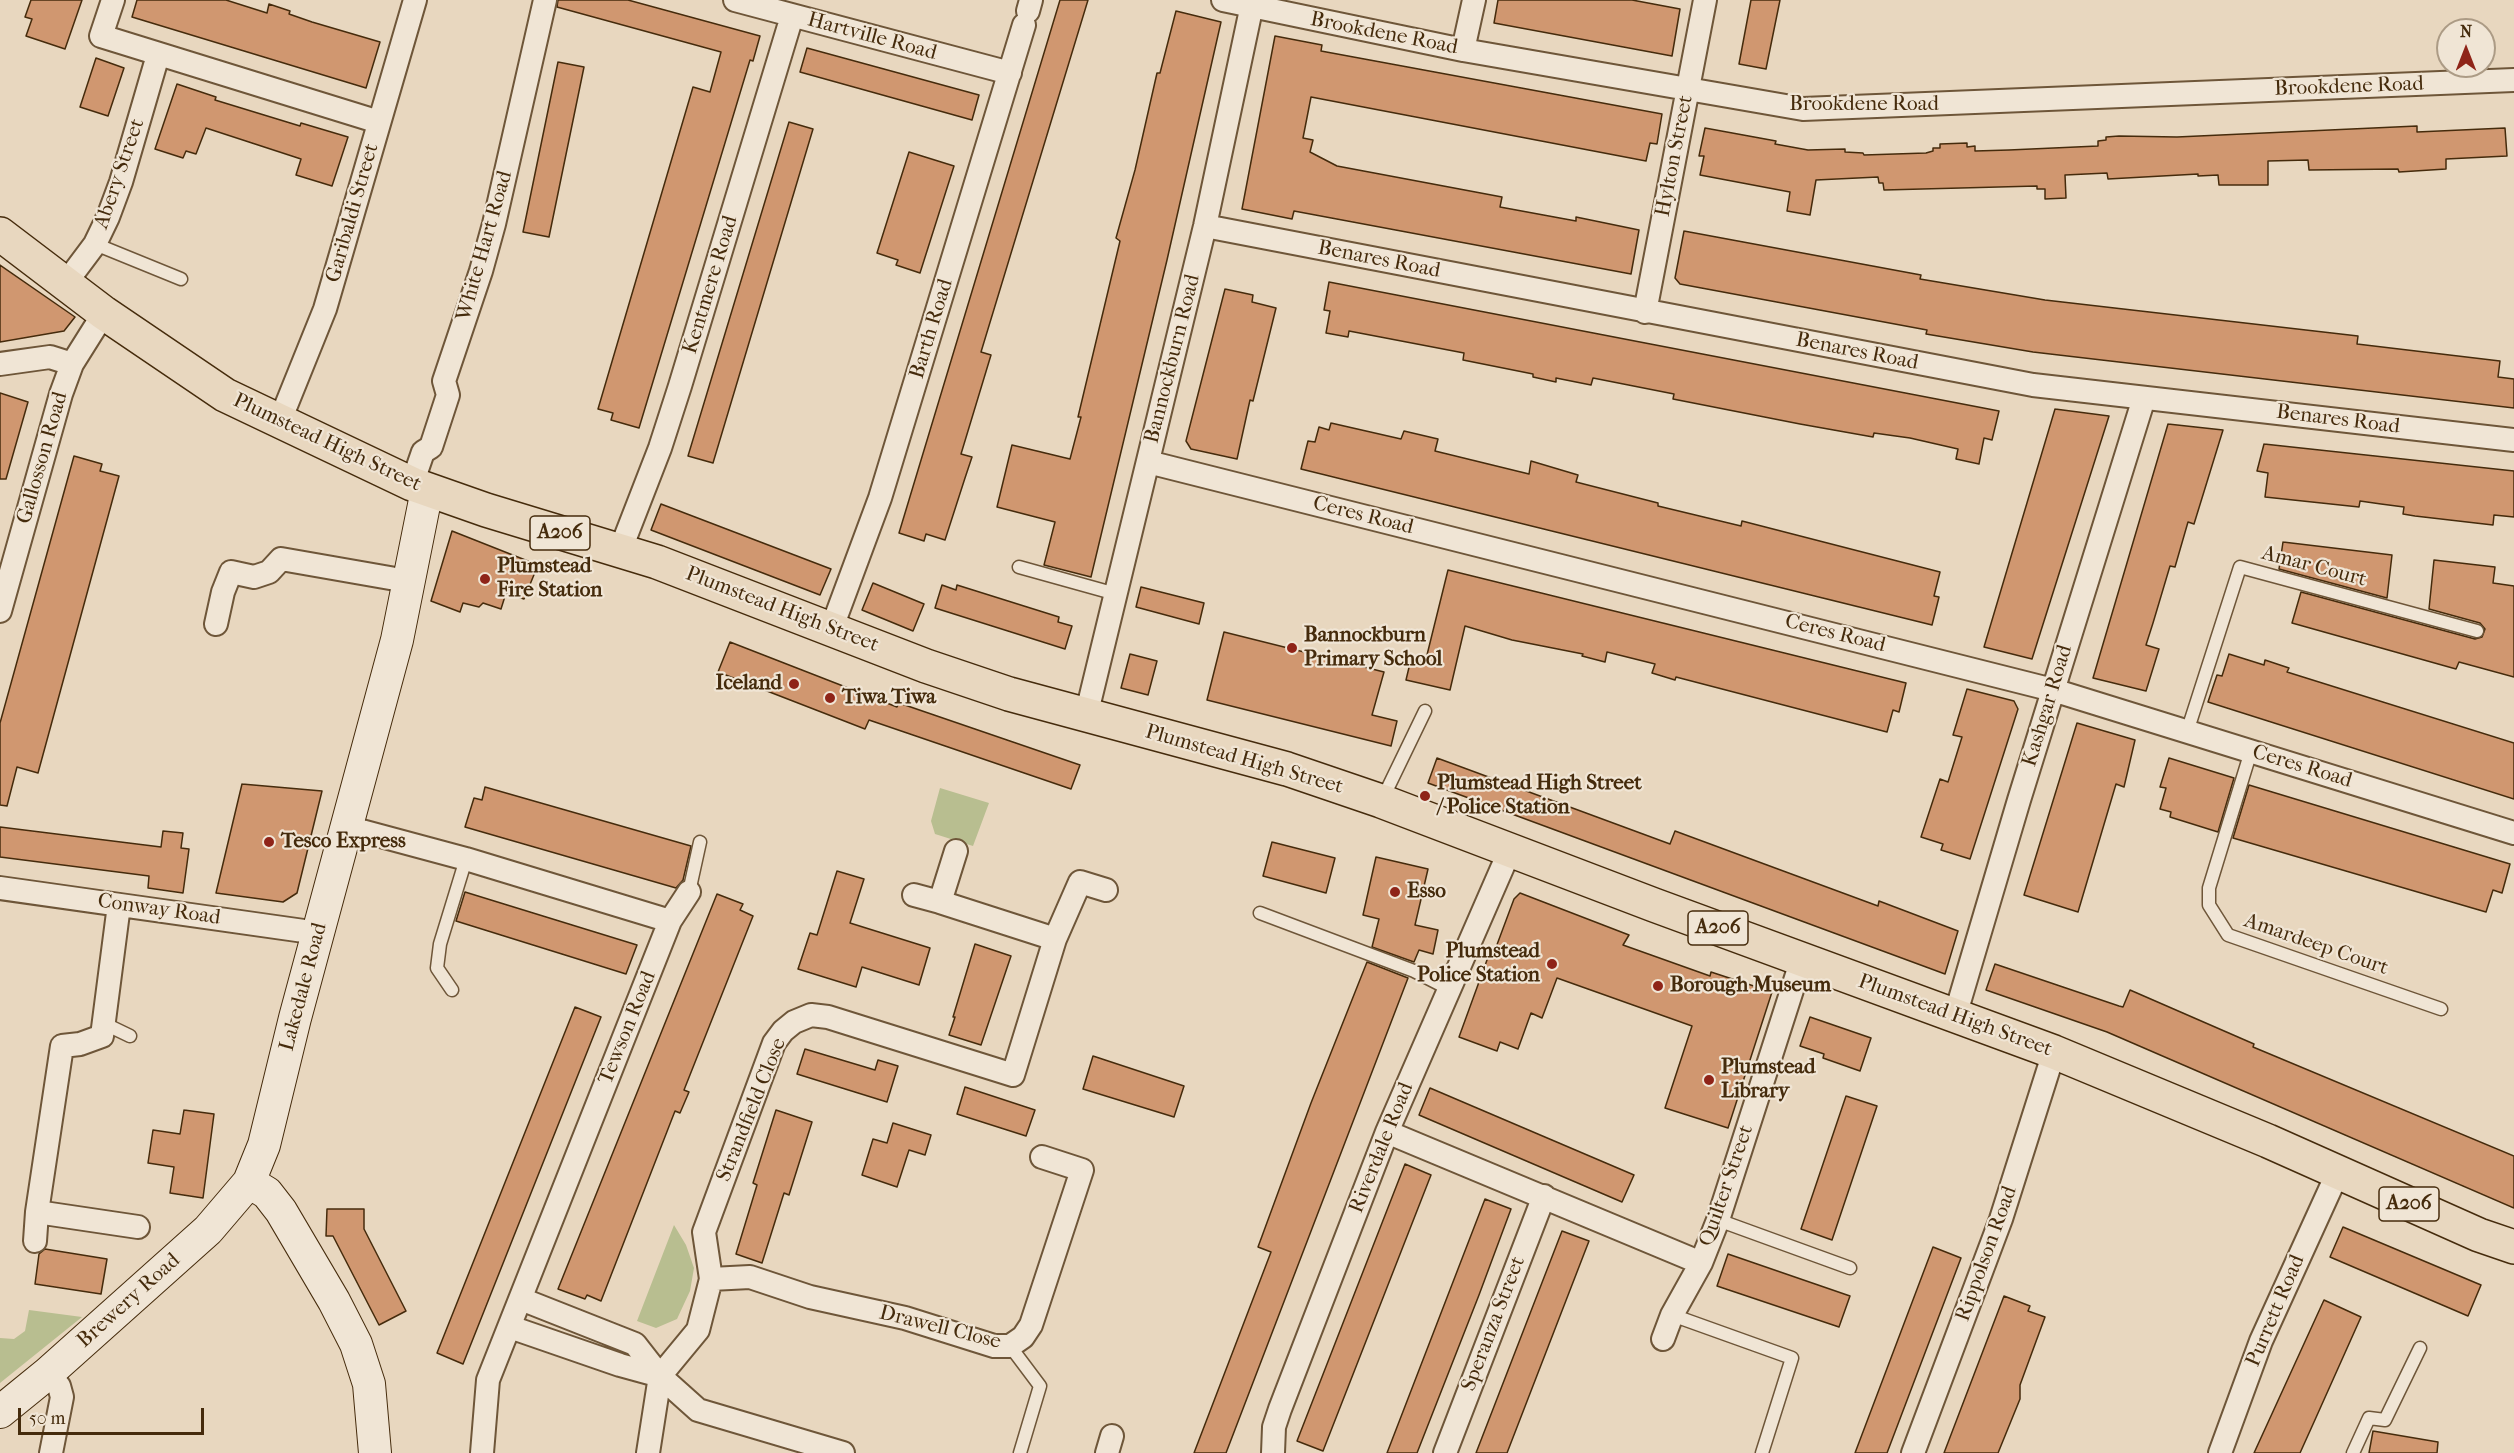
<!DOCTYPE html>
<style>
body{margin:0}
#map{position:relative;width:2514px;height:1453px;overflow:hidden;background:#e8d7bf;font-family:"IM FELL French Canon",serif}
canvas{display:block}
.north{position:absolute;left:2436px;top:18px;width:60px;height:60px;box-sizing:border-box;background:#f0e5d5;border:2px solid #ac9b85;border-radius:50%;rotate:0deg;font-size:16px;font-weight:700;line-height:24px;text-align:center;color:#452b0c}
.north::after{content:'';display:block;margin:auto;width:21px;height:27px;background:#8f2418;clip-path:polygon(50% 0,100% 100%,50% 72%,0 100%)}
.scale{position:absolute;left:18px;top:1408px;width:186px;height:27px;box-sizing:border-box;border:3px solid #452b0c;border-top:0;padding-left:8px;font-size:18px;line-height:21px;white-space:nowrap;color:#452b0c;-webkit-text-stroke:4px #f0e5d5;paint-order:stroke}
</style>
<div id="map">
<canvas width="2514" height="1453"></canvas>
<div class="north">N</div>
<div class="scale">50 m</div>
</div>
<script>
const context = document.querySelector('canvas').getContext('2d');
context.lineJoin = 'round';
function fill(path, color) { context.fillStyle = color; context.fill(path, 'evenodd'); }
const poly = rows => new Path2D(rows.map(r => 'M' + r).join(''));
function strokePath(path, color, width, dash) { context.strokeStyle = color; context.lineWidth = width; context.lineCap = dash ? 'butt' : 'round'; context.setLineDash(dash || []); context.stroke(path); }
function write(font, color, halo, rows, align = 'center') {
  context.font = font + ' "IM FELL French Canon",serif'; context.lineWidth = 4.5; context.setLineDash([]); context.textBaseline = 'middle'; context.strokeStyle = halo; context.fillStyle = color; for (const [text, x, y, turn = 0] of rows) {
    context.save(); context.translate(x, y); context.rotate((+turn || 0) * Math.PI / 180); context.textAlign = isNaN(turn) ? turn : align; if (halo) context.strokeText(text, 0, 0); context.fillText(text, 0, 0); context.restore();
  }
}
fill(poly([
 [940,788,989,803,973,846,935,834,931,821],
 [674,1225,686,1245,694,1268,690,1291,677,1319,656,1328,637,1321],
 [29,1310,82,1317,0,1383,0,1338,14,1339,25,1331]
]), '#b8be90');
const building = poly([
 [31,0,82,0,65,49,26,36,32,19,25,17,31,0],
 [137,0,226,0,267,13,269,4,290,11,289,14,312,22,380,42,366,88,132,17,137,0],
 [558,0,628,0,760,36,753,61,750,60,639,428,611,420,613,413,598,409,693,87,710,92,721,52,557,7,558,0],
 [1060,0,1088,0,981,352,991,355,961,454,972,457,965,478,945,540,926,534,924,541,899,533,1060,0],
 [1498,0,1632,0,1680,9,1672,56,1494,23,1498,0],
 [1751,0,1780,0,1766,69,1739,64,1751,0],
 [1176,11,1221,22,1167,260,1091,577,1044,565,1055,522,997,507,1012,445,1070,459,1081,417,1078,417,1120,241,1116,238,1135,170,1157,73,1160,73,1176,11],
 [1275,36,1322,45,1321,51,1662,114,1657,144,1650,143,1646,161,1311,97,1303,138,1313,140,1310,152,1337,166,1502,197,1500,207,1576,221,1576,217,1639,230,1631,274,1294,211,1292,219,1242,209,1275,36],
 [807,48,979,95,972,120,800,72,807,48],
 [96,58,124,68,108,116,80,107,96,58],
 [558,62,584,67,549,237,523,232,558,62],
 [177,84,216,97,215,100,300,126,301,123,348,137,332,186,296,175,301,159,206,128,196,154,186,151,183,158,155,149,177,84],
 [789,122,813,129,713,463,688,456,789,122],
 [2417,126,2417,132,2505,128,2507,156,2446,159,2446,169,2399,172,2398,169,2309,170,2308,160,2268,161,2268,185,2219,185,2218,175,2198,176,2198,174,2108,179,2107,173,2065,175,2066,198,2045,199,2045,189,2037,189,2037,186,1884,190,1883,183,1879,183,1878,177,1816,180,1810,215,1787,211,1790,192,1700,175,1704,156,1699,156,1705,128,1776,141,1775,144,1808,150,1845,149,1845,152,1863,153,1864,155,1926,153,1933,151,1933,148,1940,148,1940,144,1967,143,1967,147,1975,146,1975,151,2009,150,2098,146,2098,141,2106,140,2106,137,2119,136,2177,137,2417,126],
 [909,152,954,166,920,273,896,265,898,260,877,253,909,152],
 [1684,231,1921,275,1920,279,2045,300,2358,336,2357,344,2500,361,2498,377,2514,379,2514,408,2033,352,1926,334,1927,330,1680,284,1675,278,1684,231],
 [0,265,75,317,64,331,0,342,0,265],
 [1329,282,1640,342,1999,411,1992,440,1984,438,1979,464,1956,459,1958,449,1910,438,1874,433,1873,437,1800,424,1673,399,1674,394,1593,378,1591,385,1556,378,1556,382,1533,377,1533,374,1463,360,1464,353,1349,331,1348,337,1326,333,1330,311,1324,310,1329,282],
 [1225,289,1253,295,1252,302,1276,308,1253,401,1250,400,1237,459,1191,449,1186,441,1225,289],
 [0,393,28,402,6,479,0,479,0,393],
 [2055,409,2109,416,2032,659,1984,647,2055,409],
 [1331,423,1401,439,1404,431,1438,439,1435,451,1529,474,1531,461,1578,475,1576,482,1658,503,1658,506,1741,526,1742,521,1940,572,1934,596,1939,597,1932,625,1301,469,1308,441,1315,442,1319,427,1329,430,1331,423],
 [2168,424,2223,430,2194,524,2188,522,2175,567,2170,566,2153,623,2146,645,2159,649,2146,691,2093,678,2168,424],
 [2264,444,2514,471,2514,517,2494,515,2493,525,2415,516,2403,514,2404,507,2381,504,2360,501,2359,507,2265,497,2268,473,2257,471,2264,444],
 [74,456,102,464,100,471,119,476,38,773,17,767,7,806,0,805,0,723,74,456],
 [661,504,831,569,820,595,651,530,661,504],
 [452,531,538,565,524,599,506,593,501,609,483,603,479,607,463,603,460,612,431,601,452,531],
 [2283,542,2392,555,2387,598,2279,569,2283,542],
 [2434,560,2495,567,2493,583,2514,586,2514,677,2459,662,2456,669,2292,623,2301,592,2475,639,2482,637,2485,629,2480,623,2429,609,2434,560],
 [1448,570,1906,683,1899,712,1893,710,1887,732,1676,677,1675,680,1652,673,1655,664,1607,652,1605,662,1582,656,1583,654,1512,640,1465,626,1450,690,1406,680,1411,659,1425,663,1448,570],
 [873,583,924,604,913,631,862,610,873,583],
 [942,585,956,590,957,585,1059,617,1058,622,1072,626,1065,649,935,608,942,585],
 [1141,587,1204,603,1199,624,1136,607,1141,587],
 [1224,632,1384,672,1372,715,1397,721,1391,746,1207,700,1224,632],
 [730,642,897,707,899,703,1080,765,1071,789,869,720,865,729,718,672,730,642],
 [1130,654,1157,661,1148,695,1121,688,1130,654],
 [2229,654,2264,665,2265,660,2289,668,2287,672,2514,743,2514,799,2208,702,2217,675,2222,676,2229,654],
 [1967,689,2014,701,2018,709,1970,859,1941,850,1943,844,1921,837,1940,779,1948,782,1962,737,1953,735,1967,689],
 [2077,723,2135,740,2124,787,2116,784,2078,912,2024,895,2077,723],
 [1437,758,1670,844,1675,831,1878,906,1879,901,1958,931,1945,974,1428,783,1437,758],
 [2169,758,2234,778,2218,832,2170,817,2171,812,2160,809,2166,788,2160,787,2169,758],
 [242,784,322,791,297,893,283,902,216,893,242,784],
 [2249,785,2510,864,2502,893,2493,890,2486,912,2233,838,2249,785],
 [485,787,691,846,683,880,676,888,465,827,474,798,482,800,485,787],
 [0,827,161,847,163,831,183,833,181,848,189,849,183,893,148,888,149,876,0,857,0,827],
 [1272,842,1335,858,1326,893,1263,876,1272,842],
 [1376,857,1428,869,1415,925,1438,930,1433,954,1419,950,1414,962,1372,947,1379,919,1363,915,1376,857],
 [837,871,864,879,850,923,930,948,919,985,862,967,856,987,798,969,810,933,817,935,837,871],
 [465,892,637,945,626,974,456,921,465,892],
 [1520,893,1629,935,1623,945,1710,976,1711,972,1772,992,1728,1128,1665,1108,1692,1026,1557,978,1542,1018,1531,1013,1518,1049,1500,1042,1497,1051,1459,1037,1491,949,1495,950,1514,899,1520,893],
 [717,894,743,904,740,910,753,916,684,1090,689,1092,680,1113,675,1111,601,1301,587,1295,585,1299,558,1289,717,894],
 [975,944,1011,956,981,1045,949,1035,955,1017,953,1017,975,944],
 [1367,962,1408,978,1226,1453,1194,1453,1271,1252,1258,1247,1311,1103,1367,962],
 [1995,964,2119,1006,2123,1007,2130,990,2254,1044,2253,1047,2514,1156,2514,1208,2107,1032,1986,990,1995,964],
 [575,1007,601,1017,463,1364,437,1353,575,1007],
 [1810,1017,1871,1038,1860,1071,1823,1058,1824,1054,1800,1046,1810,1017],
 [805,1049,875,1070,878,1060,898,1066,887,1102,797,1074,805,1049],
 [1093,1056,1184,1086,1174,1117,1083,1089,1093,1056],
 [965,1087,1035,1110,1026,1136,957,1114,965,1087],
 [1430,1088,1634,1175,1622,1202,1419,1115,1430,1088],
 [1846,1096,1877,1106,1832,1240,1801,1229,1846,1096],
 [184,1110,214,1114,203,1198,170,1193,174,1167,148,1163,153,1130,180,1134,184,1110],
 [776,1110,812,1122,789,1195,784,1193,762,1263,736,1254,757,1185,753,1183,776,1110],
 [893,1123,931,1135,925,1155,909,1150,897,1187,862,1175,873,1139,887,1143,893,1123],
 [1405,1164,1431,1175,1323,1451,1297,1441,1405,1164],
 [1485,1199,1511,1209,1479,1295,1417,1453,1387,1453,1485,1199],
 [327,1209,364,1209,364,1229,406,1311,379,1325,333,1236,326,1236,327,1209],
 [2343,1227,2481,1285,2468,1316,2330,1257,2343,1227],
 [1562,1231,1589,1241,1507,1453,1476,1453,1562,1231],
 [1933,1247,1961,1258,1887,1453,1855,1453,1933,1247],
 [45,1249,107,1259,101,1294,35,1284,39,1254,45,1249],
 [1728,1254,1850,1296,1839,1327,1717,1286,1728,1254],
 [2004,1296,2030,1306,2028,1311,2045,1317,2020,1385,2020,1399,1998,1453,1944,1453,2004,1296],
 [2324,1300,2361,1317,2314,1422,2300,1453,2254,1453,2324,1300],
 [2373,1431,2438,1442,2437,1453,2369,1453,2373,1431]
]);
fill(building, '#d09770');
strokePath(building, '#452b0c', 1.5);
const lane = poly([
 [95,244,181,279],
 [1019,567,1116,594],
 [2187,732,2240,567,2477,631],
 [2251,751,2209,888,2209,905,2228,935,2441,1009],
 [1382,800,1425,711],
 [689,892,700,842],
 [1260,913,1414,971,1449,989],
 [452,990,437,968,440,944,466,859],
 [103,1023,130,1036],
 [1718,1220,1850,1268],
 [1672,1315,1792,1358,1762,1453],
 [1010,1346,1040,1386,1020,1453],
 [2353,1453,2369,1418,2385,1420,2420,1348]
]);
const street = poly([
 [113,0,101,36,379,122],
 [735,0,1010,73],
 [1223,0,1463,50,1803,109,2514,80],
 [1028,11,1031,0],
 [1463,50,1474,0],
 [1205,226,2033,385,2514,440],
 [65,284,95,244,108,217,121,182,158,55],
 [1645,312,1705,0],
 [0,364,50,357,72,364],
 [279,423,325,309,415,0],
 [1148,462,2053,690,2514,833],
 [412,484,423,452,431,447,448,395,444,381,481,271,494,224,545,0],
 [620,551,660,448,680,386,792,16],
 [0,611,61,394,72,364,104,313],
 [216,624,223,592,231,572,254,577,269,572,281,559,407,581],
 [831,630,880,498,1024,25],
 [1086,716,1205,226,1253,0],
 [347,827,466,859,670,921],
 [956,851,940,902,1055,939],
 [0,888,318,933],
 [914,895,940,902],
 [1955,1016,2019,800,2144,398],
 [1387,1132,1701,1263],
 [37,1212,138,1227],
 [35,1241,37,1212,62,1046,80,1044,102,1036,119,905],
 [711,1279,750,1277,810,1297,905,1318,994,1346,1010,1346,1023,1337,1031,1325,1082,1170,1042,1157],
 [521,1299,635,1344,660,1376,698,1410,843,1453],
 [510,1327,620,1365,660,1376],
 [1663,1339,1672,1315,1701,1263,1718,1220,1802,959],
 [48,1373,59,1386,62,1397,51,1453],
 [660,1376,698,1330,711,1279,704,1232,774,1043,783,1031,794,1022,811,1015,828,1017,1013,1075,1055,939,1080,882,1106,890],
 [482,1453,488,1380,670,921,689,892],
 [648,1453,660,1376],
 [1107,1453,1112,1436],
 [1273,1453,1274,1427,1280,1409,1387,1132,1510,850],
 [1445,1453,1544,1196],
 [1913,1453,2001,1219,2054,1052],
 [2220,1453,2261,1341,2338,1172]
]);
const secondary = poly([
 [0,1412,48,1373,208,1230,249,1182],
 [375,1453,369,1384,356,1344,334,1301,281,1211,267,1193,249,1182,264,1145,295,1018,397,640,427,490]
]);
const primary = poly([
 [0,234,104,313,225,395,412,484,486,510,657,562,926,666,1009,694,1287,769,1381,801,1654,905,2054,1052,2268,1141,2479,1235,2514,1247]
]);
strokePath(lane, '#6e5639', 15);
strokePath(street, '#6e5639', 26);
strokePath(secondary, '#452b0c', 34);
strokePath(primary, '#452b0c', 36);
strokePath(lane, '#f0e5d5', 12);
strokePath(street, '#f0e5d5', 22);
strokePath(secondary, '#f0e5d5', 32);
strokePath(primary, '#e8d7bf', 33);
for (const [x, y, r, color] of [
 [485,579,6,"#8f2418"],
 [1292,648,6,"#8f2418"],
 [794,684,6,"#8f2418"],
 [830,698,6,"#8f2418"],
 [1425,796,6,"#8f2418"],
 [269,842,6,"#8f2418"],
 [1395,892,6,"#8f2418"],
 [1552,964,6,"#8f2418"],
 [1658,986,6,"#8f2418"],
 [1709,1080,6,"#8f2418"]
]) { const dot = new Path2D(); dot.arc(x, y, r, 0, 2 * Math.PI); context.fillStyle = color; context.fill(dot); strokePath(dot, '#f0e5d5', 2); }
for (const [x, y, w] of [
 [560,533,60],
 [1718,928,60],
 [2409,1204,60]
]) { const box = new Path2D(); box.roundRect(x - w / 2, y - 17, w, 34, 4.5); context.fillStyle = '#f0e5d5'; context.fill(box); strokePath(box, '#452b0c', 1.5); }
write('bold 20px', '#452b0c', null, [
 ["A206",560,533],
 ["A206",1718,928],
 ["A206",2409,1204]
]);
write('21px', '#452b0c', '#f0e5d5', [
 ["Brookdene Road",1384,34,11],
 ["Hartville Road",872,37,15],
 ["Brookdene Road",2349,87,-2],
 ["Brookdene Road",1864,105],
 ["Hylton Street",1675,156,-79],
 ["Abery Street",120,174,-71],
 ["Garibaldi Street",353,213,-74],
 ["White Hart Road",485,246,-74],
 ["Benares Road",1379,260,11],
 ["Kentmere Road",711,285,-73],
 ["Barth Road",932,329,-73],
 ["Benares Road",1857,352,11],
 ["Bannockburn Road",1173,359,-76],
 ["Benares Road",2338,420,7],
 ["Plumstead High Street",327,443,25],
 ["Gallosson Road",43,458,-74],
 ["Ceres Road",1363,516,14],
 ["Amar Court",2314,567,15],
 ["Plumstead High Street",782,610,21],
 ["Ceres Road",1835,634,14],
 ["Kashgar Road",2048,706,-73],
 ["Plumstead High Street",1244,760,16],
 ["Ceres Road",2302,767,17],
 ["Conway Road",159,910,8],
 ["Amardeep Court",2316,945,19],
 ["Lakedale Road",304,987,-75],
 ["Plumstead High Street",1955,1016,20],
 ["Tewson Road",628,1028,-68],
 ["Strandfield Close",752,1110,-68],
 ["Riverdale Road",1382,1148,-68],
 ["Quilter Street",1727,1186,-71],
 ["Rippolson Road",1987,1254,-70],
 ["Brewery Road",129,1301,-42],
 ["Purrett Road",2276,1311,-67],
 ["Speranza Street",1494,1324,-69],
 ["Drawell Close",940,1328,14]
]);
write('bold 21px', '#452b0c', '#f0e5d5', [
 ["Plumstead",497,567],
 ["Fire Station",497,591],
 ["Bannockburn",1304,636],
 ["Primary School",1304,660],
 ["Iceland",782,684,"right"],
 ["Tiwa Tiwa",842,698],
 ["Plumstead High Street",1437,784],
 ["/ Police Station",1437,808],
 ["Tesco Express",281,842],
 ["Esso",1407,892],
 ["Plumstead",1540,952,"right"],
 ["Police Station",1540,976,"right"],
 ["Borough Museum",1670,986],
 ["Plumstead",1721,1068],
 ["Library",1721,1092]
], 'left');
</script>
